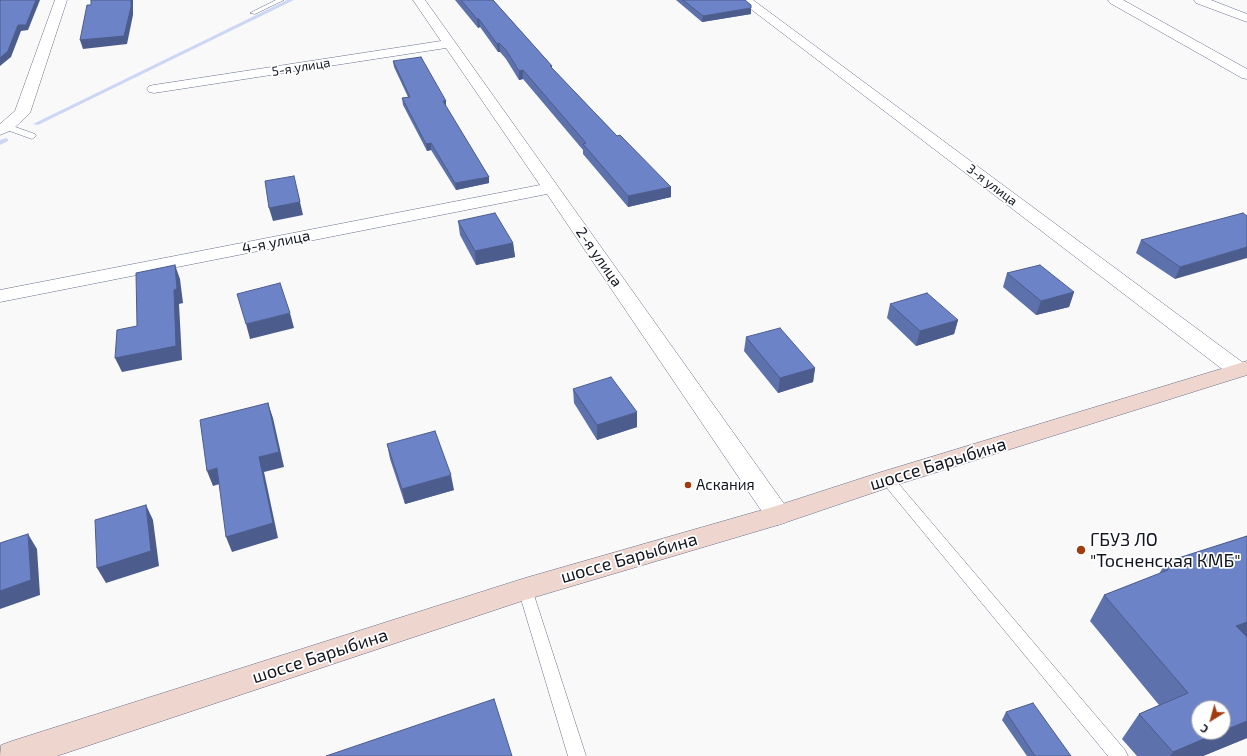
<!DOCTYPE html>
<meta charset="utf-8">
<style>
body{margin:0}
#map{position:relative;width:1247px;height:756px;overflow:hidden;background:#f9f9f9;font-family:"Exo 2",sans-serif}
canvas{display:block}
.north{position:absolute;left:1191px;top:700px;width:40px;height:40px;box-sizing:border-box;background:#fff;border:1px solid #a0a2a6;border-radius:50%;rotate:217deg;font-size:11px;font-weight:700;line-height:16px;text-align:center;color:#121620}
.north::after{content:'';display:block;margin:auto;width:14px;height:18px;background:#a13c10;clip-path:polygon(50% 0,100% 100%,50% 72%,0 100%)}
</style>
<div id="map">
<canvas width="1247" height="756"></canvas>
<div class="north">С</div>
</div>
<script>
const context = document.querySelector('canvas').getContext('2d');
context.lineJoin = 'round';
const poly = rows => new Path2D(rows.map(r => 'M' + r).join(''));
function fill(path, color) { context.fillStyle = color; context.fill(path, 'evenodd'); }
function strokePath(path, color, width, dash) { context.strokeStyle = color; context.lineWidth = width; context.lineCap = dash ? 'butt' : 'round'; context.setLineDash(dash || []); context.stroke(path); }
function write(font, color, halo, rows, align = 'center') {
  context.font = font + ' "Exo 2",sans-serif'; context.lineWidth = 3.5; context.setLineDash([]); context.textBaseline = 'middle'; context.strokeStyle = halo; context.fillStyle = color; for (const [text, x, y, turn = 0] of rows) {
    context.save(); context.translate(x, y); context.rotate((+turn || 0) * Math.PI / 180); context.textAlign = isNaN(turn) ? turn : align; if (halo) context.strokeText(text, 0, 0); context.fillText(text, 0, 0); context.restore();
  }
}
fill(poly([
 [287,0,294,0,38,125,33,124,287,0],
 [6,138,8,139,8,141,0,145,0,140,6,138]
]), '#ccd7f5');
const service = poly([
 [276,0,284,0,255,14,250,13,276,0],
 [7,124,35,134,36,136,32,139,4,129,3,127,7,124],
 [887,474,892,476,1125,750,1128,756,1108,756,882,482,880,479,882,476,887,474],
 [525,583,530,585,532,589,586,756,568,756,518,589,520,585,525,583]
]);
const minor = poly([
 [55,0,67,0,30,113,12,130,0,135,0,124,15,111,55,0],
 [413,0,425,0,787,508,791,515,787,522,778,525,769,522,547,194,0,302,0,290,540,185,446,48,154,93,149,92,147,89,149,86,154,85,441,41,413,0],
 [739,0,753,0,1246,365,1247,367,1246,375,1238,377,1230,375,739,0],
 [1108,0,1123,0,1247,69,1247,79,1242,78,1110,3,1108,0],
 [1194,0,1211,0,1247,14,1247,22,1196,3,1194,0]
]);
const secondary = poly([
 [1247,361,1247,375,896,485,778,525,525,600,57,756,0,756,1,745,12,741,525,578,776,506,878,473,1247,361]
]);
strokePath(service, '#67718c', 1);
strokePath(minor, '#67718c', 1);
strokePath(secondary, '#67718c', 1);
fill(service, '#fff');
fill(minor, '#fff');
fill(secondary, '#eed6ce');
fill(poly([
 [455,0,493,0,552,66,552,68,617,136,671,187,671,197,628,207,583,154,583,150,523,79,519,80,506,59,500,52,498,52,480,27,478,28],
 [676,0,745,0,751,14,702,22],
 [393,61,446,101,446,107,489,177,489,183,456,190,431,150,427,151,403,105,402,98,408,97,394,67],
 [1247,216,1175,279,1136,253,1141,240],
 [458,221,513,243,515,257,476,265,460,235],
 [1007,273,1074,292,1069,307,1036,315,1003,287],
 [890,304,958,320,954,334,916,346,887,318],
 [746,337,815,368,813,382,778,393,744,351],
 [573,389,637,427,597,440,574,403],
 [387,444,454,490,405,504,390,459],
 [1247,536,1247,738,1203,756,1137,756,1122,739,1139,714,1159,705,1090,621,1104,595,1159,574,1166,562],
 [1006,712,1071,756,1027,756,1002,720]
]), '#5d71ac');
fill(poly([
 [36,0,40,0,28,30,21,31,11,57,0,66,0,58,18,25],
 [131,0,133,0,133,15,127,44,83,49,80,40],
 [751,8,751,14,702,22,703,16],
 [477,19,479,19,480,27,478,28],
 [499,43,500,52,498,52,497,44],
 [523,70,523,79,519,80,519,71],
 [443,101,446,101,446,107],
 [431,143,431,150,427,151,426,144],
 [489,177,489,183,456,190,455,183],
 [671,187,671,197,628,207,628,196],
 [297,189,303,215,273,221,269,208],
 [513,243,515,257,476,265,475,251],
 [1247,247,1247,258,1175,279,1180,267],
 [175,265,180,279,183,303,179,304,182,360,122,372,115,358,174,290],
 [1074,292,1069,307,1036,315,1041,301],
 [290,313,294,328,250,339,246,324],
 [958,320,954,334,916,346,920,331],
 [815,368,813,382,778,393,780,378],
 [268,403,273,418,284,467,264,472,278,538,232,552,226,537],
 [637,412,637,427,597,440,597,425],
 [217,468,223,483,213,486,207,471],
 [451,475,454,490,405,504,402,489],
 [146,505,153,520,159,566,106,583,97,568],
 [28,534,37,549,40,595,0,609,0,591],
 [1247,622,1247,642,1236,626],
 [1247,721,1247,738,1203,756,1170,756,1173,752,1220,732,1223,732,1223,731]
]), '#4c5c8c');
const building = poly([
 [0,0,36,0,26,25,18,25,8,51,0,58,0,0],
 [91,0,131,0,131,7,124,36,80,40,87,5,91,5,91,0],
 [461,0,493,0,552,66,550,66,617,136,620,135,671,187,628,196,583,144,586,143,523,70,519,71,506,50,499,43,497,44,479,19,477,19,461,0],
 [683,0,745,0,751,5,751,8,703,16,683,0],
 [421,57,446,101,443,101,489,177,455,183,431,143,426,144,402,98,410,97,393,61,421,57],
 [294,176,300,202,269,208,265,181,294,176],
 [495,213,513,243,475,251,458,221,495,213],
 [1243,213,1247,216,1247,247,1180,267,1141,240,1243,213],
 [175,265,177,289,174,290,176,346,115,358,117,330,137,326,136,273,175,265],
 [1040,265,1074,292,1041,301,1007,273,1040,265],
 [280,283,290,313,246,324,237,294,280,283],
 [927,293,958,320,920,331,890,304,927,293],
 [780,328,815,368,780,378,746,337,780,328],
 [611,377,637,412,597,425,573,389,611,377],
 [268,403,279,452,259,457,273,523,226,537,217,468,207,471,200,420,268,403],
 [435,431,451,475,402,489,387,444,435,431],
 [146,505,151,551,97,568,95,520,146,505],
 [28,534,31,580,0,591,0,543,28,534],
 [1247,536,1247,622,1236,626,1247,637,1247,721,1223,731,1223,708,1199,708,1199,732,1220,732,1173,752,1139,714,1188,693,1104,595,1168,570,1166,562,1247,536],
 [494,699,512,756,326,756,494,699],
 [1033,703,1071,756,1035,756,1006,712,1033,703]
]);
fill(building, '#6c83c8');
strokePath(building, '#4c5c8c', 1);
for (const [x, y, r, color] of [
 [688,485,4,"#a13c10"],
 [1081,550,5,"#a13c10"]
]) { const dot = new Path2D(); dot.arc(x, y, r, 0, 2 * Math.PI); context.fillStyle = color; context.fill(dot); strokePath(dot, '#fff', 1.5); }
write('13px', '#121620', '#fff', [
 ["5-я улица",301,67,-9],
 ["3-я улица",992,185,37]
]);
write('15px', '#121620', '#fff', [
 ["4-я улица",276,242,-11],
 ["2-я улица",599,257,55]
]);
write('15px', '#121620', '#fff', [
 ["Аскания",696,485]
], 'left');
write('18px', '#121620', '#fff', [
 ["шоссе Барыбина",938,464,-17],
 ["шоссе Барыбина",629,558,-16],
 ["шоссе Барыбина",320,656,-18]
]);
write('18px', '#121620', '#fff', [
 ["ГБУЗ ЛО",1090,540],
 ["\"Тосненская КМБ\"",1090,561]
], 'left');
</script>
